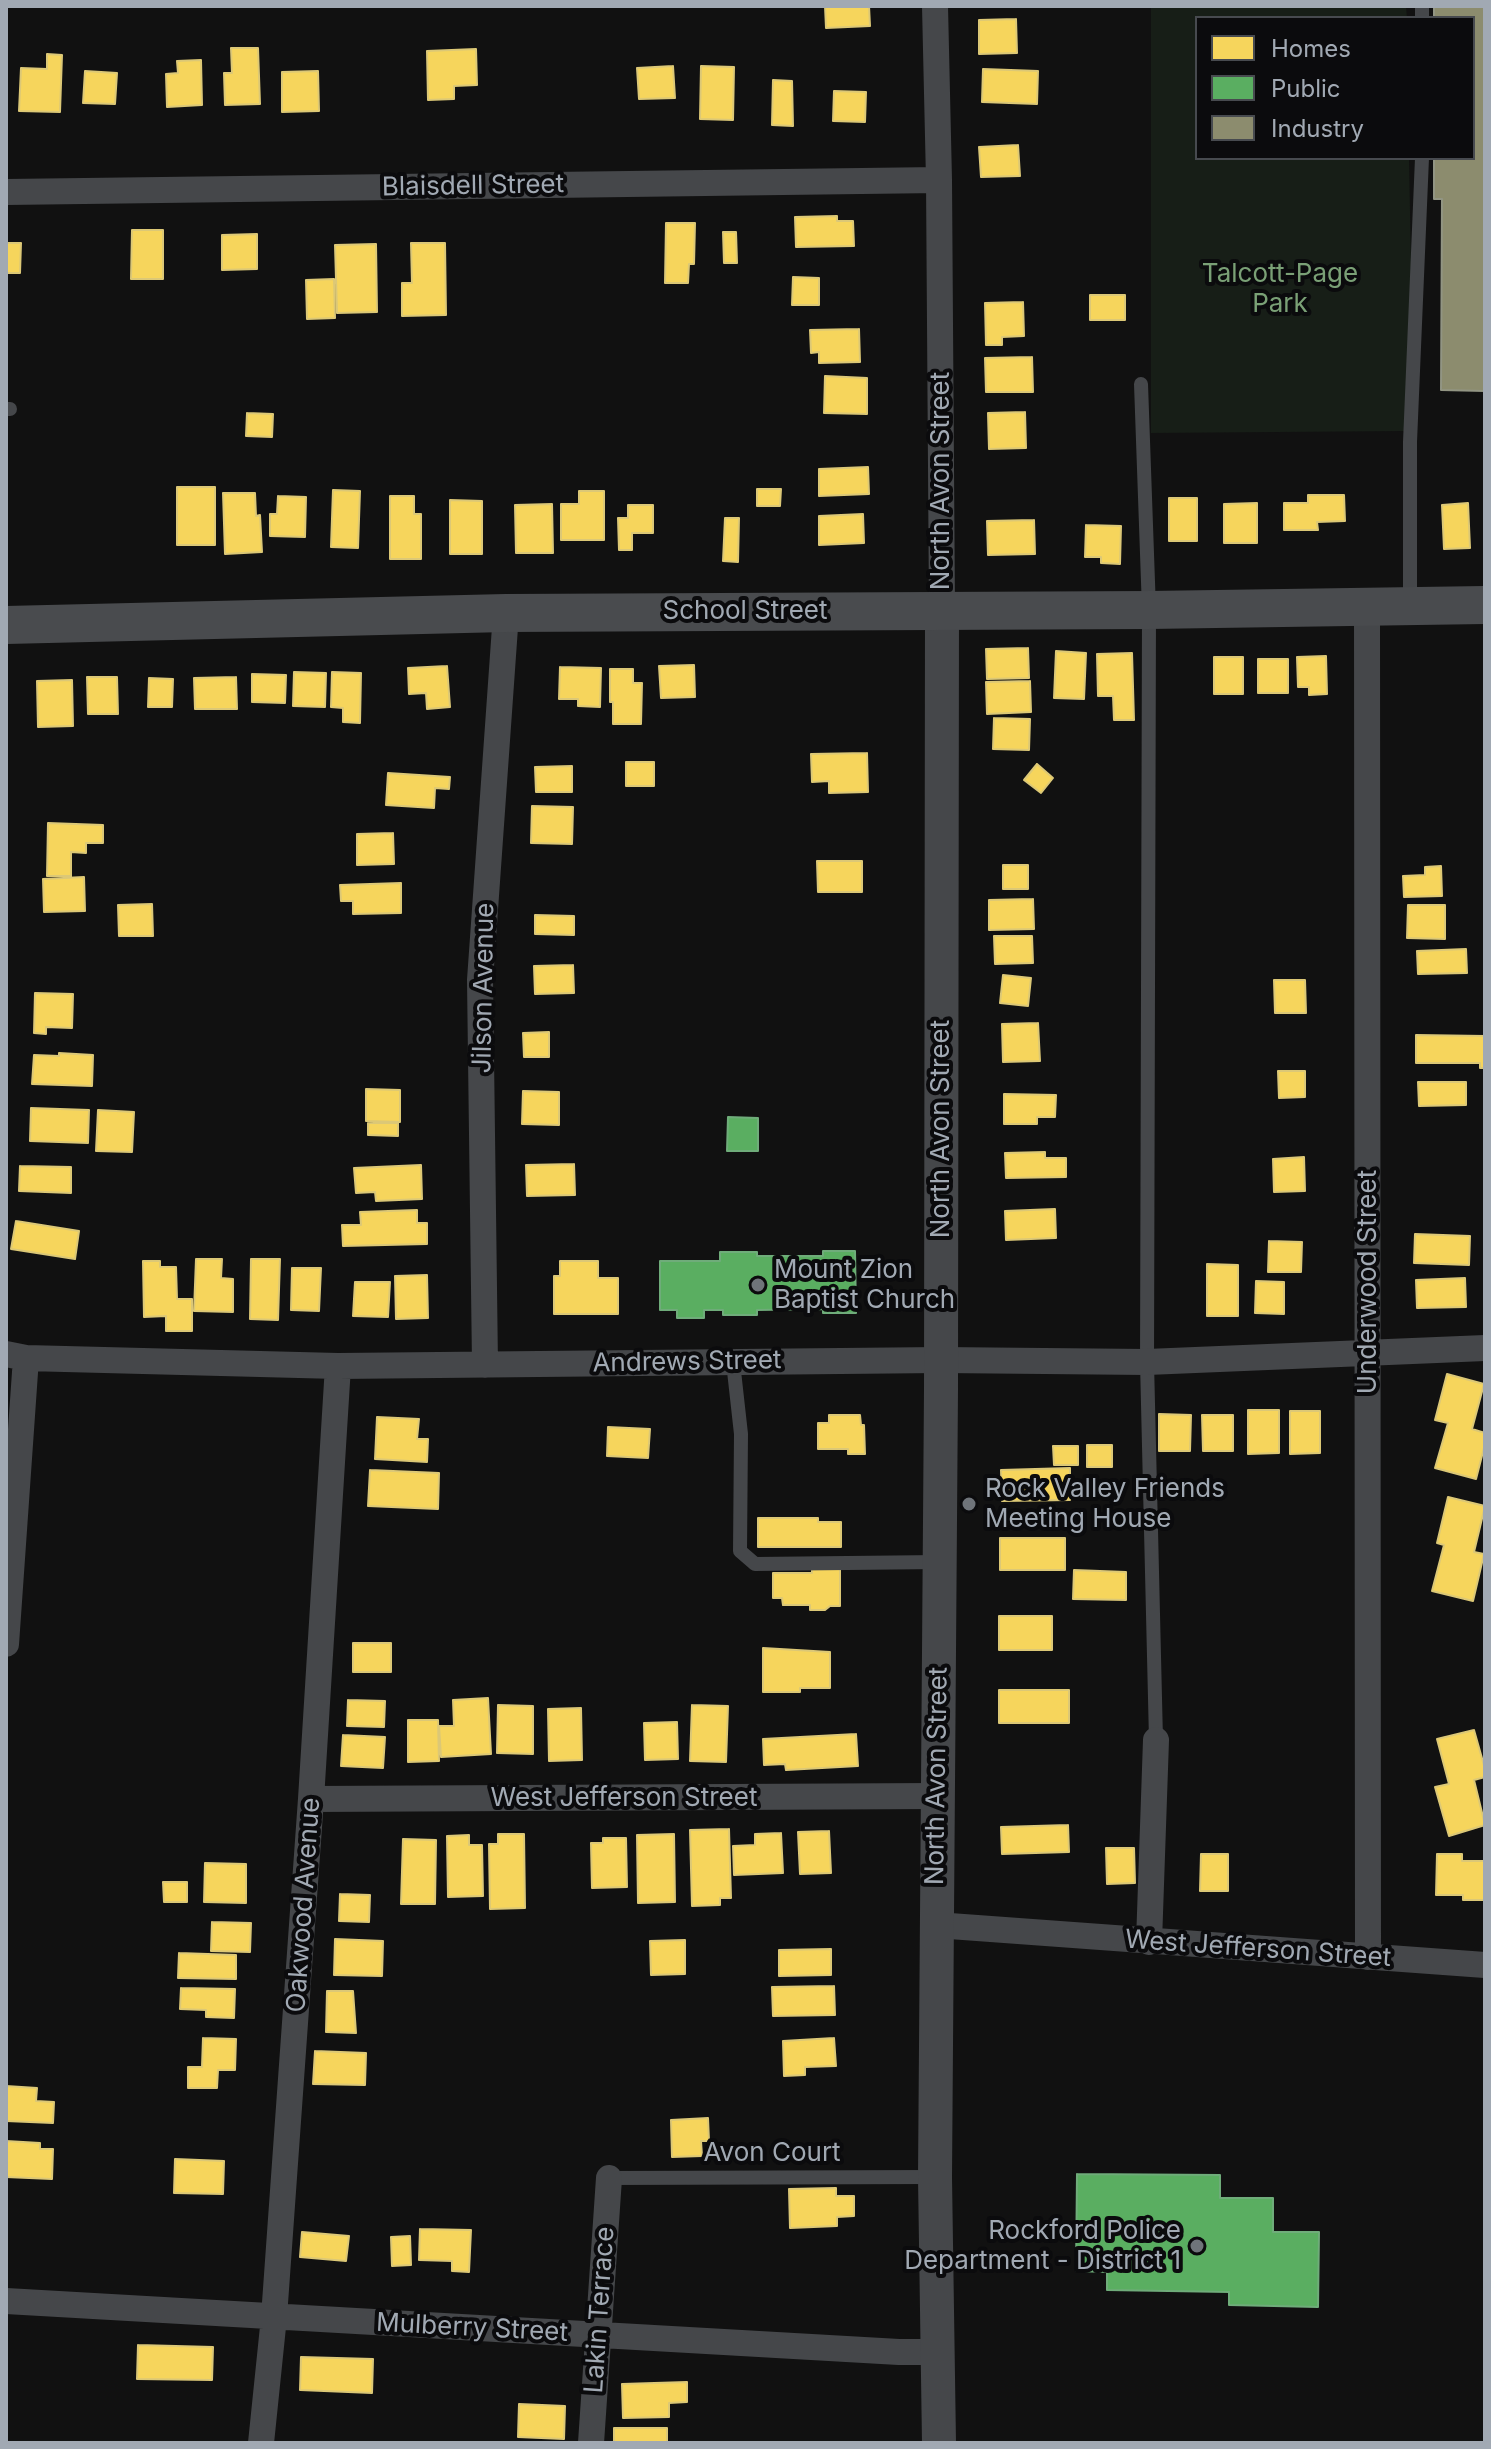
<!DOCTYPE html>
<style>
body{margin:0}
#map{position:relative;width:1491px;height:2449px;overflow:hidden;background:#111;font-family:Inter,sans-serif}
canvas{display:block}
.frame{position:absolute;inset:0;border:8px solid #a1a9b3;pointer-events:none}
.legend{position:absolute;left:1195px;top:16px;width:280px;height:144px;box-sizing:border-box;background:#0b0b0d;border:2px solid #474a4f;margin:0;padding:10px 14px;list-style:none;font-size:24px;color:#a1a9b3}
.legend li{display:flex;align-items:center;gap:16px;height:40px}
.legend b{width:40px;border:2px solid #474a4f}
</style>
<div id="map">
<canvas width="1491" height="2449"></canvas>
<div class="frame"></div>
<ul class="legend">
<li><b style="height:22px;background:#f6d55c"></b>Homes</li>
<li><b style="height:22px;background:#5aae61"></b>Public</li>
<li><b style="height:22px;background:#8c8c6e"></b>Industry</li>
</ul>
</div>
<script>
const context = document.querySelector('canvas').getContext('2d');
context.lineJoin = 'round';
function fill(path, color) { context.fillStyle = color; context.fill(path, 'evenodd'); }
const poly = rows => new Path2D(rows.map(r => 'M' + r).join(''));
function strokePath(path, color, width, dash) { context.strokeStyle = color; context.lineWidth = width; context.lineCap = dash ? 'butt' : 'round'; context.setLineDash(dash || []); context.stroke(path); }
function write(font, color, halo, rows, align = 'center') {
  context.font = font + ' Inter,sans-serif'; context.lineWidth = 8; context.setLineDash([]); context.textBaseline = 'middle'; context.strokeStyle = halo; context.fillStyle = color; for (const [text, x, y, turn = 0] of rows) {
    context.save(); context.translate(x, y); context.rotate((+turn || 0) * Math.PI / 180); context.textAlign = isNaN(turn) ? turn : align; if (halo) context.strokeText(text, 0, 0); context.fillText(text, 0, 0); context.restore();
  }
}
fill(poly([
 [1151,6,1406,6,1407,18,1197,18,1197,158,1409,158,1411,264,1408,431,1151,433]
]), '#171e17');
const homes = poly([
 [825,6,869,6,870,26,826,28,825,6],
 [1016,19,1017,53,979,54,979,20,1016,19],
 [231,48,258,48,260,104,225,105,224,73,232,73,231,48],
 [476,49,477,85,454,86,454,99,428,100,427,51,476,49],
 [47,54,62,55,60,112,19,111,21,68,47,69,47,54],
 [201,60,202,105,167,107,166,74,178,73,177,61,201,60],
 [673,66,675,98,639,99,637,68,673,66],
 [701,66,734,67,733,120,700,119,701,66],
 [983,69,1038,71,1037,104,982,102,983,69],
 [85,71,117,73,115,104,83,103,85,71],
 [318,71,319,111,282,112,282,72,318,71],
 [773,80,792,81,793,126,772,125,773,80],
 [834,91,866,92,865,122,833,121,834,91],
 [1018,145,1020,176,981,177,979,147,1018,145],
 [837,216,837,221,853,221,854,246,796,247,795,217,837,216],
 [666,223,695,223,694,264,689,264,688,283,665,283,666,223],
 [132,230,163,230,163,279,131,279,132,230],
 [723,232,736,232,737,263,724,263,723,232],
 [257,234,257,269,222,270,222,235,257,234],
 [6,243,21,243,20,273,6,273,6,243],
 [411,243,445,243,446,315,402,316,402,283,412,283,411,243],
 [376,244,377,312,337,313,335,245,376,244],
 [793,277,819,278,819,305,792,305,793,277],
 [334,279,335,318,307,319,306,280,334,279],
 [1090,295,1125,295,1125,320,1090,320,1090,295],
 [1023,302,1024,336,1002,337,1002,345,986,345,985,303,1023,302],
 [859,329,860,362,819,363,819,352,811,353,810,330,859,329],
 [1032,357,1033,392,986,392,985,358,1032,357],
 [825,376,867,378,867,414,824,413,825,376],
 [1025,412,1026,448,989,449,988,413,1025,412],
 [247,413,273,414,272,437,246,436,247,413],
 [868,467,869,494,819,496,819,469,868,467],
 [177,487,215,487,215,545,177,545,177,487],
 [757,489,781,489,780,506,757,506,757,489],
 [333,490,360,491,358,548,331,547,333,490],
 [579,491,604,491,604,540,561,540,561,504,579,504,579,491],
 [223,493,255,493,256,516,260,515,262,552,225,554,223,493],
 [1308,495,1344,495,1345,521,1317,522,1318,530,1284,530,1284,503,1308,503,1308,495],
 [278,496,306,497,305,537,270,536,270,514,277,514,278,496],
 [390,496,414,496,414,514,421,514,421,559,390,559,390,496],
 [1169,498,1197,498,1197,541,1169,541,1169,498],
 [450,500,482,501,482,554,450,554,450,500],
 [1257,503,1257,543,1224,543,1224,504,1257,503],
 [1468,503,1470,548,1444,549,1442,505,1468,503],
 [552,504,553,553,516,553,515,505,552,504],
 [628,505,653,505,653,533,632,533,632,550,619,550,618,518,628,518,628,505],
 [863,514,864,543,819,545,819,516,863,514],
 [725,518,739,518,738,562,723,561,725,518],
 [1034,520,1035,554,988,555,987,521,1034,520],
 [1086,525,1121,526,1120,564,1101,563,1101,557,1085,557,1086,525],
 [1028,648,1029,678,987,679,986,649,1028,648],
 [1056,651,1086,653,1084,699,1054,698,1056,651],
 [1132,653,1134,720,1114,720,1113,696,1098,696,1097,654,1132,653],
 [1326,656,1327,694,1309,695,1309,687,1298,687,1297,657,1326,656],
 [1214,657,1243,657,1243,694,1214,694,1214,657],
 [1258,659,1288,659,1288,693,1258,693,1258,659],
 [694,665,695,697,661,698,659,666,694,665],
 [447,666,450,707,427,709,426,693,409,694,408,668,447,666],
 [560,667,601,668,600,707,578,706,578,699,559,699,560,667],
 [610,669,633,669,633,683,642,683,641,724,613,724,613,702,610,702,610,669],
 [294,672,326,673,325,707,293,706,294,672],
 [332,672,361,673,360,723,343,722,343,708,331,707,332,672],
 [252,674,286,675,285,703,252,702,252,674],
 [87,677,117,677,118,714,88,714,87,677],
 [236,677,237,709,195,709,194,678,236,677],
 [149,678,173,679,172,707,148,707,149,678],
 [72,680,73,726,38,727,37,681,72,680],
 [1030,681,1031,712,987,714,986,682,1030,681],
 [994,718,1030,719,1029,750,993,749,994,718],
 [867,753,868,792,829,793,829,781,812,782,811,754,867,753],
 [626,762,654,762,654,786,626,786,626,762],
 [1037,764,1053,778,1041,793,1024,780,1037,764],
 [572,766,572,792,536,792,535,767,572,766],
 [388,773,450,777,449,789,435,788,434,808,386,805,388,773],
 [532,806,573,807,572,844,531,843,532,806],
 [48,823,103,825,103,843,86,843,86,853,71,852,71,876,47,876,48,823],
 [393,833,394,864,357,865,357,834,393,833],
 [817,861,862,861,862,892,818,892,817,861],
 [1003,865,1028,865,1028,889,1003,889,1003,865],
 [1441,866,1442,896,1404,897,1403,876,1425,875,1425,867,1441,866],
 [84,877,85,911,44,912,43,879,84,877],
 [401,883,401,913,353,914,353,901,341,901,340,885,401,883],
 [1033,899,1034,929,989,930,989,900,1033,899],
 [152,904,153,936,119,936,118,905,152,904],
 [1408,905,1445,905,1445,939,1407,938,1408,905],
 [535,915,574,916,574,935,535,934,535,915],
 [994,936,1032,936,1033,963,995,964,994,936],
 [1466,949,1467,973,1418,974,1417,951,1466,949],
 [573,965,574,993,535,994,534,966,573,965],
 [1003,975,1031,978,1028,1006,1000,1003,1003,975],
 [1274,980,1305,980,1306,1013,1275,1013,1274,980],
 [35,993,73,994,72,1028,46,1027,46,1034,34,1033,35,993],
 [1038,1023,1040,1061,1003,1062,1002,1024,1038,1023],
 [549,1032,549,1057,524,1057,523,1033,549,1032],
 [1416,1035,1485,1036,1485,1068,1480,1068,1480,1063,1416,1063,1416,1035],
 [59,1053,93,1055,92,1086,32,1084,34,1055,59,1056,59,1053],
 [1278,1071,1305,1071,1305,1097,1279,1098,1278,1071],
 [1418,1082,1466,1082,1466,1105,1419,1106,1418,1082],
 [366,1089,400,1090,400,1122,366,1121,366,1089],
 [523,1091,559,1092,559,1125,522,1124,523,1091],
 [1004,1094,1056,1095,1055,1117,1037,1117,1037,1124,1004,1124,1004,1094],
 [31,1108,89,1110,88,1143,30,1141,31,1108],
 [98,1110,134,1112,132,1152,96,1151,98,1110],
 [368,1123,398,1123,398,1136,368,1135,368,1123],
 [1045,1152,1045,1158,1066,1158,1066,1177,1006,1178,1005,1153,1045,1152],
 [1304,1157,1305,1191,1274,1192,1273,1159,1304,1157],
 [574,1164,575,1195,527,1196,526,1165,574,1164],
 [421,1165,422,1199,376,1201,375,1192,356,1193,354,1168,421,1165],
 [20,1166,71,1167,71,1193,19,1191,20,1166],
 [1055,1209,1056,1238,1006,1240,1005,1211,1055,1209],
 [417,1210,417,1223,427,1223,427,1244,343,1246,342,1225,361,1225,360,1212,417,1210],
 [16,1221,79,1231,75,1259,11,1249,16,1221],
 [1415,1234,1470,1236,1469,1265,1414,1263,1415,1234],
 [1269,1241,1302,1242,1301,1272,1268,1272,1269,1241],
 [196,1259,222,1259,221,1278,233,1279,233,1312,194,1311,196,1259],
 [251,1259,280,1259,278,1320,250,1319,251,1259],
 [143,1261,160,1261,160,1267,176,1267,177,1299,192,1299,192,1331,166,1331,166,1316,144,1317,143,1261],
 [560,1261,598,1261,598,1278,618,1278,618,1314,554,1314,554,1276,560,1276,560,1261],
 [1207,1264,1238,1265,1238,1316,1207,1316,1207,1264],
 [292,1268,321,1268,319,1311,291,1310,292,1268],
 [427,1275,428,1318,396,1319,395,1276,427,1275],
 [1465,1278,1466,1307,1417,1308,1416,1280,1465,1278],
 [1256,1281,1284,1282,1284,1314,1255,1313,1256,1281],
 [355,1282,390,1282,388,1317,353,1316,355,1282],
 [1447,1374,1484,1384,1472,1429,1485,1433,1485,1444,1476,1479,1435,1468,1448,1423,1435,1420,1447,1374],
 [1248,1410,1279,1410,1279,1453,1248,1454,1248,1410],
 [1290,1411,1320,1411,1320,1453,1290,1454,1290,1411],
 [1159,1414,1191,1415,1190,1451,1159,1451,1159,1414],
 [829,1415,860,1415,861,1425,864,1425,865,1454,848,1454,848,1449,818,1449,818,1423,829,1423,829,1415],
 [1202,1415,1233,1415,1233,1451,1203,1451,1202,1415],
 [377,1417,419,1419,417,1439,428,1439,427,1462,375,1459,377,1417],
 [608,1427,650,1429,648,1458,607,1456,608,1427],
 [1087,1445,1112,1445,1112,1467,1087,1467,1087,1445],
 [1053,1446,1078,1446,1078,1465,1054,1465,1053,1446],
 [1070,1468,1070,1500,1002,1501,1001,1470,1070,1468],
 [370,1470,439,1473,438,1509,368,1506,370,1470],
 [1448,1497,1485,1506,1474,1552,1484,1554,1473,1601,1432,1591,1444,1545,1437,1543,1448,1497],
 [758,1518,818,1518,818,1522,841,1522,841,1547,758,1547,758,1518],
 [1000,1538,1065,1538,1065,1570,1000,1570,1000,1538],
 [812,1568,840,1568,840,1606,830,1606,825,1610,810,1610,810,1605,783,1605,782,1598,773,1598,773,1573,812,1573,812,1568],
 [1074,1570,1126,1572,1126,1600,1073,1599,1074,1570],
 [999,1616,1052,1616,1052,1650,999,1650,999,1616],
 [353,1643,391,1643,391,1672,353,1672,353,1643],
 [763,1648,830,1652,830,1688,800,1688,800,1692,763,1692,763,1648],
 [999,1690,1069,1690,1069,1723,999,1723,999,1690],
 [488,1698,491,1754,441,1757,439,1726,454,1726,453,1700,488,1698],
 [348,1700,385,1701,384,1727,347,1726,348,1700],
 [498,1705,533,1706,533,1754,497,1753,498,1705],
 [692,1705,728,1706,726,1762,690,1761,692,1705],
 [581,1708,582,1760,549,1761,548,1709,581,1708],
 [408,1720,438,1720,439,1761,408,1762,408,1720],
 [677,1722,678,1759,645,1760,644,1723,677,1722],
 [1474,1730,1485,1769,1485,1777,1474,1780,1485,1825,1449,1836,1435,1787,1449,1784,1437,1739,1474,1730],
 [856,1734,858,1766,786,1770,785,1764,764,1765,763,1739,856,1734],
 [343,1735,385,1737,383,1768,341,1766,343,1735],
 [1068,1825,1069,1852,1002,1854,1001,1827,1068,1825],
 [729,1829,731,1898,720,1898,720,1905,692,1906,690,1830,729,1829],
 [829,1831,831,1873,800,1874,798,1832,829,1831],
 [781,1833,783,1873,734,1875,733,1846,755,1845,755,1834,781,1833],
 [498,1834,524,1834,525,1908,490,1909,489,1844,498,1844,498,1834],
 [674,1834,675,1902,638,1903,637,1835,674,1834],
 [469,1835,469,1845,482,1845,483,1896,448,1897,447,1836,469,1835],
 [603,1838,626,1838,627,1887,592,1888,591,1843,603,1843,603,1838],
 [403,1839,436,1840,435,1904,401,1904,403,1839],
 [1106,1848,1134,1848,1135,1883,1107,1884,1106,1848],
 [1201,1854,1228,1854,1228,1891,1200,1891,1201,1854],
 [1437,1854,1462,1854,1462,1861,1485,1861,1485,1904,1485,1900,1463,1900,1463,1895,1436,1895,1437,1854],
 [205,1863,246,1864,246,1903,204,1902,205,1863],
 [163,1882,187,1882,187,1902,164,1902,163,1882],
 [340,1894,370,1895,369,1922,339,1921,340,1894],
 [212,1922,251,1923,250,1952,211,1951,212,1922],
 [335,1939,383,1941,382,1976,334,1975,335,1939],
 [685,1940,685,1974,651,1975,650,1941,685,1940],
 [831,1949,831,1975,779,1976,779,1950,831,1949],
 [179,1953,236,1955,236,1979,178,1978,179,1953],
 [834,1986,835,2015,773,2016,772,1987,834,1986],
 [181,1988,235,1989,234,2018,206,2017,206,2010,180,2009,181,1988],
 [327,1991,353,1991,356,2033,326,2032,327,1991],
 [203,2038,236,2039,235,2070,218,2070,217,2088,188,2088,188,2067,202,2067,203,2038],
 [834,2038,836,2066,805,2067,805,2075,784,2076,783,2041,834,2038],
 [315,2051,366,2053,365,2085,313,2084,315,2051],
 [6,2086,37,2088,36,2101,54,2102,53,2123,6,2121,6,2086],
 [708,2118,709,2141,701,2141,702,2156,672,2157,671,2120,708,2118],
 [6,2141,40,2143,40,2149,53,2149,52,2179,6,2177,6,2141],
 [175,2159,224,2161,223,2194,174,2193,175,2159],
 [836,2188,836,2196,854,2196,854,2216,837,2217,837,2226,790,2228,789,2189,836,2188],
 [420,2229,471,2230,469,2272,452,2271,452,2261,419,2260,420,2229],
 [302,2232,349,2236,346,2261,300,2257,302,2232],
 [410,2236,411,2265,392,2266,391,2237,410,2236],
 [138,2345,213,2347,212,2380,137,2379,138,2345],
 [301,2357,373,2359,372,2393,300,2390,301,2357],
 [687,2382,687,2402,669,2403,669,2417,623,2418,622,2384,687,2382],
 [519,2404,565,2406,564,2439,518,2437,519,2404],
 [614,2428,667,2428,667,2443,614,2443,614,2428]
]);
fill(homes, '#f6d55c');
strokePath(homes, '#dcc876', 2);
const public = poly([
 [728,1117,758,1118,758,1151,727,1151,728,1117],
 [823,1251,855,1251,856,1313,823,1313,823,1309,757,1310,757,1315,723,1315,723,1310,704,1310,704,1318,677,1318,677,1310,660,1310,660,1261,720,1261,720,1252,757,1252,757,1256,823,1256,823,1251],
 [1077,2174,1220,2175,1220,2198,1273,2198,1273,2232,1319,2232,1318,2307,1229,2305,1229,2292,1107,2290,1107,2272,1076,2271,1077,2174]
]);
fill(public, '#5aae61');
strokePath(public, '#6fac7a', 2);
const industry = poly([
 [1434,6,1485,6,1485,391,1441,390,1442,199,1434,199,1434,158,1473,158,1473,18,1434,18,1434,6]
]);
fill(industry, '#8c8c6e');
strokePath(industry, '#929583', 2);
strokePath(poly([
 [1422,6,1422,18],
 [1141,384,1149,610,1147,1362,1156,1740],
 [6,409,10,409],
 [1410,603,1410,442,1422,158],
 [733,1362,741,1434,740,1551,755,1564,939,1562],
 [609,2178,935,2177]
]), '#45474a', 14);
strokePath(poly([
 [935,6,939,180,942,610],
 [6,192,939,180],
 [1367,608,1368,1957],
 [6,1354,26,1358,338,1366,941,1360,1147,1362,1485,1348],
 [485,1365,480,980,506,613],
 [6,1644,26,1358],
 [311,1799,937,1796],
 [936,1925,1485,1965],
 [1149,1942,1156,1740],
 [6,2301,899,2352,939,2352],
 [261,2443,274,2317,311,1799,338,1366],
 [591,2443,609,2178]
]), '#45474a', 26);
strokePath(poly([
 [939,2443,935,2177,941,1389,942,610]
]), '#45474a', 34);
strokePath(poly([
 [6,625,506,613,1149,610,1485,605]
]), '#494b4e', 38);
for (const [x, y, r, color] of [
 [758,1285,8,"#6f747a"],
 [969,1504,8,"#6f747a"],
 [1197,2246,8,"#6f747a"]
]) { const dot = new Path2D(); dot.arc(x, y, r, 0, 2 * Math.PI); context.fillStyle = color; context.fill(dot); strokePath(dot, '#0b0b0d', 3); }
write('26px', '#a1a9b3', '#0b0b0d', [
 ["Blaisdell Street",473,186,-1],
 ["North Avon Street",941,481,-90],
 ["School Street",745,611],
 ["Jilson Avenue",484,988,-89],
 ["North Avon Street",941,1129,-90],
 ["Underwood Street",1368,1282,-90],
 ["Andrews Street",687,1362,-1],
 ["North Avon Street",937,1776,-89],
 ["West Jefferson Street",624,1798],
 ["Oakwood Avenue",304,1905,-86],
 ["West Jefferson Street",1258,1949,4],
 ["Avon Court",772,2153],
 ["Lakin Terrace",600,2310,-86],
 ["Mulberry Street",472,2328,3]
]);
write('26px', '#7aa076', '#0b0b0d', [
 ["Talcott-Page",1280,274],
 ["Park",1280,304]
]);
write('26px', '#a1a9b3', '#0b0b0d', [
 ["Mount Zion",774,1270],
 ["Baptist Church",774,1300],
 ["Rock Valley Friends",985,1489],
 ["Meeting House",985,1519],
 ["Rockford Police",1181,2231,"right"],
 ["Department - District 1",1181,2261,"right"]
], 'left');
</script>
